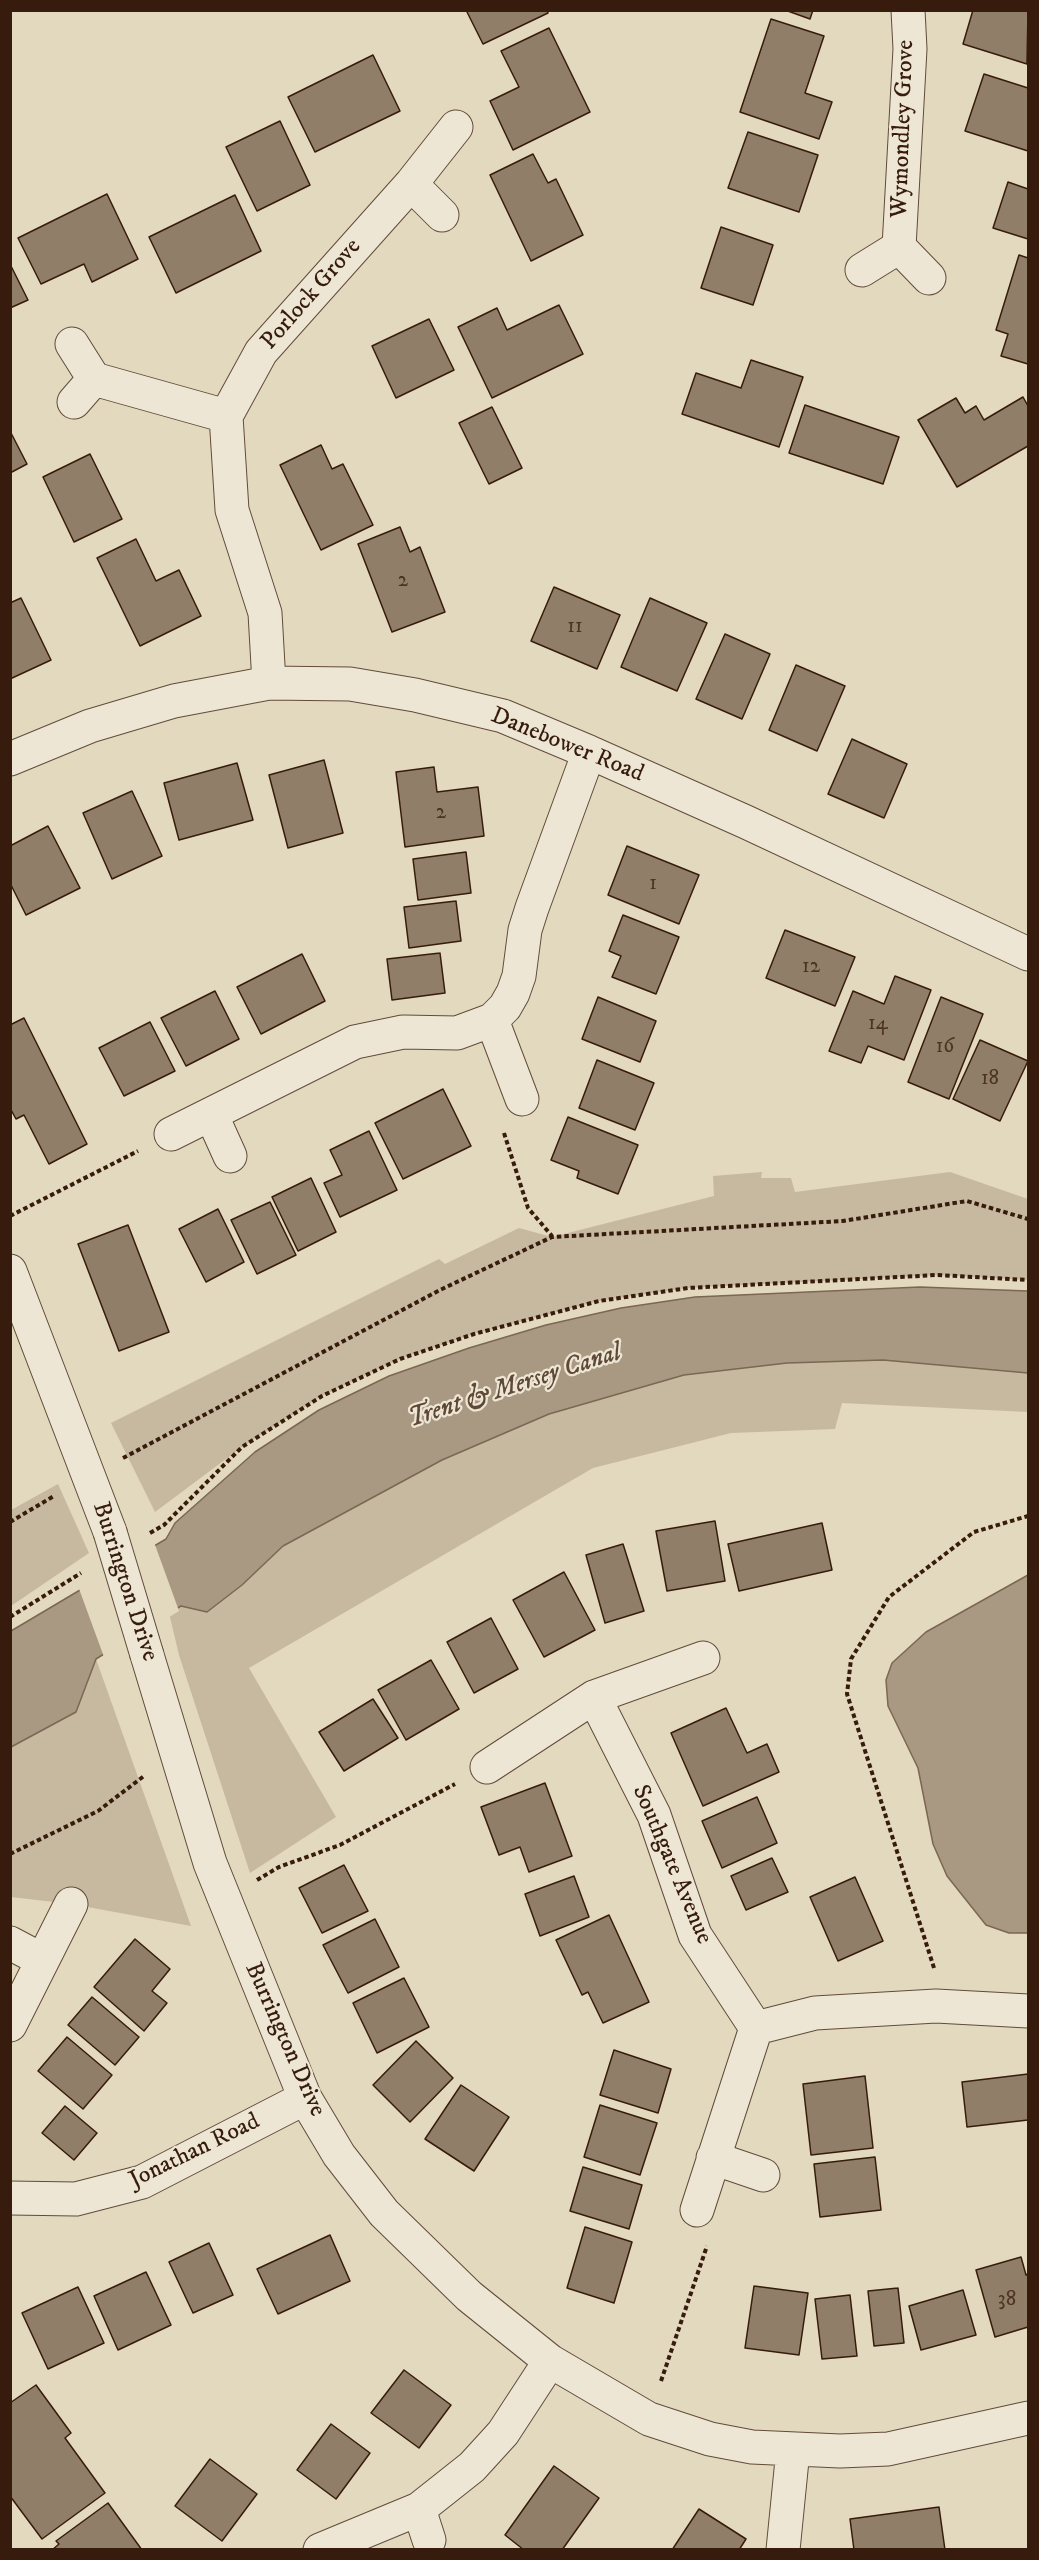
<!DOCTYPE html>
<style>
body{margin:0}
#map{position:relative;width:1039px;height:2560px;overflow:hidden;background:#e3d9be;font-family:"IM FELL DW Pica",serif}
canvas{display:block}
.frame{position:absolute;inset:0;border:12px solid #371c0d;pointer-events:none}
</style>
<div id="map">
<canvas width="1039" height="2560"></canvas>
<div class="frame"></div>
</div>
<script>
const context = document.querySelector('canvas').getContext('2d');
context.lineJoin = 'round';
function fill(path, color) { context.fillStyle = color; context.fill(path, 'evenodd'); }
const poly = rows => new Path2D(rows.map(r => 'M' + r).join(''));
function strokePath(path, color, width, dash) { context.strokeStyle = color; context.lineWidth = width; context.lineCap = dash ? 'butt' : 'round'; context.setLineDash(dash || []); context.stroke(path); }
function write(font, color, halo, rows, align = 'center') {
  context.font = font + ' "IM FELL DW Pica",serif'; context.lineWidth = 4.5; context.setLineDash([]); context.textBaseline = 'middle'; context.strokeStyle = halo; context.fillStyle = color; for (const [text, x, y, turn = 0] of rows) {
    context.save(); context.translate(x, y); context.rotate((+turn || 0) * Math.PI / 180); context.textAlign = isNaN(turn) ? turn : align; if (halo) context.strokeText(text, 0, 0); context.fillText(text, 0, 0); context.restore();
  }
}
fill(poly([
 [762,1172,761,1178,791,1178,795,1192,950,1172,1028,1199,1028,1280,937,1275,688,1288,599,1301,474,1334,400,1359,322,1396,242,1447,155,1512,111,1423,439,1259,445,1264,519,1228,552,1237,714,1196,713,1176],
 [883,1360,1028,1373,1028,1412,842,1403,835,1429,731,1433,593,1468,249,1668,336,1817,250,1873,179,1655,169,1613,181,1606,242,1585,283,1546,442,1460,549,1414,684,1375,787,1363],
 [58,1484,89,1553,11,1606,11,1510],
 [96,1659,191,1926,71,1904,11,1897,11,1747,76,1712]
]), '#c6b9a0');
const water = poly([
 [920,1287,1028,1291,1028,1373,883,1360,787,1363,684,1375,549,1414,442,1460,283,1546,242,1585,207,1612,181,1606,169,1613,96,1659,76,1712,11,1747,11,1631,166,1539,175,1523,255,1452,319,1410,389,1376,469,1348,546,1325,621,1308,695,1297,920,1287],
 [1028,1575,1028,1933,1009,1933,986,1925,947,1876,933,1844,918,1768,888,1706,886,1680,892,1663,926,1632,1028,1575]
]);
fill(water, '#a99982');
strokePath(water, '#7b6753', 1.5);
fill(poly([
 [154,1542,179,1611,104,1657,78,1586]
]), '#e3d9be');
const building = poly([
 [466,10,547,10,548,13,483,44,466,10],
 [785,10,813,10,810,19,785,10],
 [973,10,1028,10,1027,64,963,44,973,10],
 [771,19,824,36,805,93,832,102,819,139,740,112,771,19],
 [549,28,590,112,513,150,490,101,519,87,501,51,549,28],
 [373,55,400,111,315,152,288,97,373,55],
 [984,74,1028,88,1028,151,965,131,984,74],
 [280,121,310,185,257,211,226,147,280,121],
 [748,132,818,155,799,212,728,188,748,132],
 [533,154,548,183,556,179,583,235,531,261,490,175,533,154],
 [1008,182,1028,189,1028,239,993,228,1008,182],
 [107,194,138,259,92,282,84,264,41,284,18,238,107,194],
 [235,195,261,251,176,293,149,237,235,195],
 [721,227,773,245,753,305,701,288,721,227],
 [1019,255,1028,258,1028,364,1001,356,1008,334,996,330,1019,255],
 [10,264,28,300,10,308,10,264],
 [559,305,583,354,492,398,458,327,497,308,507,330,559,305],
 [429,319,454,370,396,398,372,346,429,319],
 [751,360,803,377,779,447,682,414,696,373,741,388,751,360],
 [1023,397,1028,406,1028,446,957,487,918,420,956,398,965,413,976,406,984,420,1023,397],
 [805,405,899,437,883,484,789,453,805,405],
 [492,407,522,468,489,484,459,423,492,407],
 [10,431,27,464,10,473,10,431],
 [321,445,332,469,343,464,373,525,321,550,280,465,321,445],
 [90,454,122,519,74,542,43,477,90,454],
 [400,527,410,552,420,547,445,612,392,632,358,544,400,527],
 [136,539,156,581,179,570,201,616,140,646,97,558,136,539],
 [554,587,620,615,597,669,531,641,554,587],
 [21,598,51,660,10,679,10,603,21,598],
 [650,598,707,623,677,691,621,667,650,598],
 [725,634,770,654,742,719,696,699,725,634],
 [796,665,845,686,817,751,769,730,796,665],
 [852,739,907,764,884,818,828,794,852,739],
 [324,760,343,833,288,848,269,775,324,760],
 [237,763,253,820,179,840,164,783,237,763],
 [434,767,437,792,478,787,484,836,405,847,396,772,434,767],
 [132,791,162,856,112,879,83,813,132,791],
 [48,826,80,888,26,915,10,883,10,846,48,826],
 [627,846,699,875,679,924,608,895,627,846],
 [466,852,471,893,418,900,413,859,466,852],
 [456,901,461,941,409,948,404,907,456,901],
 [623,915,679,937,656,994,612,977,621,956,609,951,623,915],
 [785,930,855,957,835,1006,766,978,785,930],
 [440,953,445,993,392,1000,387,959,440,953],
 [302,954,325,1001,261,1034,237,987,302,954],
 [895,976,931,990,904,1060,868,1046,861,1063,829,1051,853,991,884,1004,895,976],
 [215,991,239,1039,186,1066,161,1018,215,991],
 [598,997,656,1021,640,1062,582,1039,598,997],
 [941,997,983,1014,949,1099,908,1082,941,997],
 [24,1018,87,1144,49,1164,24,1115,16,1119,10,1108,10,1025,24,1018],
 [150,1022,175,1071,124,1096,99,1048,150,1022],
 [980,1040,1028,1061,1000,1121,953,1099,980,1040],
 [597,1060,654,1083,635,1130,579,1108,597,1060],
 [443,1089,471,1146,403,1179,375,1123,443,1089],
 [568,1117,638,1145,618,1194,577,1178,579,1171,551,1160,568,1117],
 [369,1131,397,1190,340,1217,324,1183,342,1175,330,1150,369,1131],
 [311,1178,336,1232,298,1251,272,1197,311,1178],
 [270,1202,296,1255,257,1274,231,1220,270,1202],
 [218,1209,244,1262,206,1282,179,1229,218,1209],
 [128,1225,169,1332,119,1351,78,1244,128,1225],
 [715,1521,725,1581,667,1591,656,1531,715,1521],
 [822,1523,832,1570,739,1591,728,1544,822,1523],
 [623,1544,644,1611,605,1623,586,1555,623,1544],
 [564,1572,595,1630,544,1657,513,1600,564,1572],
 [491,1618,518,1669,474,1693,447,1642,491,1618],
 [431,1660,459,1709,406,1740,378,1690,431,1660],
 [373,1699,398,1738,344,1771,319,1732,373,1699],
 [726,1708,747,1753,767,1744,779,1772,703,1806,671,1733,726,1708],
 [545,1783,572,1856,529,1872,520,1847,499,1855,481,1807,545,1783],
 [757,1797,777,1843,722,1868,702,1821,757,1797],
 [772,1858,788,1892,746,1910,731,1876,772,1858],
 [344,1865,368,1911,322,1933,299,1888,344,1865],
 [574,1876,589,1917,540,1936,525,1894,574,1876],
 [855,1877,883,1941,838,1961,810,1897,855,1877],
 [609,1915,649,2002,603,2023,588,1992,582,1995,556,1940,609,1915],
 [375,1919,399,1967,348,1993,323,1945,375,1919],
 [135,1939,170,1969,152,1991,167,2003,144,2031,94,1987,135,1939],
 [404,1978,429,2027,377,2053,353,2003,404,1978],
 [92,1997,139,2037,115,2065,68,2025,92,1997],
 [67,2037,112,2075,83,2109,38,2071,67,2037],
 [416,2041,453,2078,410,2122,373,2085,416,2041],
 [614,2050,671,2069,658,2113,600,2095,614,2050],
 [1028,2074,1028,2120,967,2127,962,2082,1028,2074],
 [865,2076,873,2148,811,2155,803,2084,865,2076],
 [461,2085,509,2117,474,2171,425,2139,461,2085],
 [600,2105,657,2123,640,2175,584,2157,600,2105],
 [65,2106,97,2133,74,2160,42,2133,65,2106],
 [875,2157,881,2210,820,2217,814,2164,875,2157],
 [583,2167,642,2185,629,2229,570,2211,583,2167],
 [585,2227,632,2242,614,2303,567,2288,585,2227],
 [330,2235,350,2281,278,2314,257,2269,330,2235],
 [209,2243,233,2295,193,2313,169,2262,209,2243],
 [1021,2257,1026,2275,1028,2274,1028,2327,995,2337,976,2270,1021,2257],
 [146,2272,171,2325,118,2350,94,2296,146,2272],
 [754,2286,808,2293,799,2355,745,2348,754,2286],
 [78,2287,104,2343,48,2369,22,2313,78,2287],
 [898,2288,904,2343,874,2346,868,2291,898,2288],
 [963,2290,976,2335,921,2350,909,2306,963,2290],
 [850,2295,857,2356,822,2359,815,2299,850,2295],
 [404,2370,451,2405,419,2448,371,2413,404,2370],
 [36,2385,71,2433,65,2438,105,2493,42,2539,10,2496,10,2403,36,2385],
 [331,2424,370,2453,336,2499,297,2470,331,2424],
 [210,2459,257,2494,222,2541,175,2506,210,2459],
 [554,2466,599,2498,562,2550,524,2550,505,2535,554,2466],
 [108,2503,142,2550,52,2550,59,2544,56,2541,108,2503],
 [939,2507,945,2550,854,2550,850,2519,939,2507],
 [699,2509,746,2539,739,2550,672,2550,699,2509]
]);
fill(building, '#907e69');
strokePath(building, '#371c0d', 1.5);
const minor = poly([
 [908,10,910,49,899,247,929,278],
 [411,184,442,215],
 [862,270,899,247],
 [72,344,94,379],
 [74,402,94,379,226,416],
 [269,683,265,613,232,510,226,416,261,352,411,184,456,127],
 [10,759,90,726,174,701,269,683,350,684,415,695,503,716,589,752,746,822,1028,954],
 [492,1020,522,1099],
 [211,1114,230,1156],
 [171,1134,355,1042,403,1032,457,1033,492,1020,505,1007,513,993,519,976,525,930,532,908,589,752],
 [594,1697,654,1815,695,1935,756,2028],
 [487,1767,594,1697,703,1658],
 [10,1943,42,1960],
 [10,2025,71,1904],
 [305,2098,339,2155,384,2213,469,2296,550,2361,649,2419,710,2439,752,2447,840,2451,888,2449,1028,2418],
 [713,2158,763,2175],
 [697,2210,756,2028,815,2013,936,2006,1028,2011],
 [419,2509,429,2540],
 [320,2550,419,2509,472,2467,503,2433,550,2361],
 [783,2550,793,2450]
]);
const tertiary = poly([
 [10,1271,110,1532],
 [10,2198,76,2199,142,2182,305,2098,210,1863,147,1655]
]);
strokePath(minor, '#624b39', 35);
strokePath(tertiary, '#624b39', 35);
strokePath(poly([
 [504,1133,528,1208,552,1236],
 [10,1216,138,1151],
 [123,1458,440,1290,552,1237,843,1221,967,1201,1028,1219],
 [10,1522,54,1496],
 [150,1533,164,1525,242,1447,322,1396,400,1359,474,1334,599,1301,688,1288,937,1275,1028,1280],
 [10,1617,81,1573],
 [10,1854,98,1811,144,1776],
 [257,1880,279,1867,340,1845,455,1784],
 [934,1968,847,1694,851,1659,889,1597,974,1532,1028,1516],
 [661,2381,707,2246]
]), '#371c0d', 4, [4.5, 3]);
strokePath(minor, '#ede6d5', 33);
strokePath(tertiary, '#ede6d5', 33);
const tertiaryBridge = poly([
 [110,1532,147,1655]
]);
strokePath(tertiaryBridge, '#624b39', 35, []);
strokePath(tertiaryBridge, '#ede6d5', 33);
write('21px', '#4d3424', null, [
 ["2",403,582],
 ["11",575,628],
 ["2",441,814],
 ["1",653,885],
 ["12",811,968],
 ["14",878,1025],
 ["16",945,1048],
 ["18",990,1080],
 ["38",1007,2301]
]);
write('24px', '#371c0d', '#ede6d5', [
 ["Wymondley Grove",904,129,-88],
 ["Porlock Grove",312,295,-49],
 ["Danebower Road",567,746,22],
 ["Burrington Drive",124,1582,72],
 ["Southgate Avenue",671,1865,67],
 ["Burrington Drive",284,2040,66],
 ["Jonathan Road",195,2152,-26]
]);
write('italic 26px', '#5f4836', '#ede6d5', [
 ["Trent & Mersey Canal",515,1387,-18]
]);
</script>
